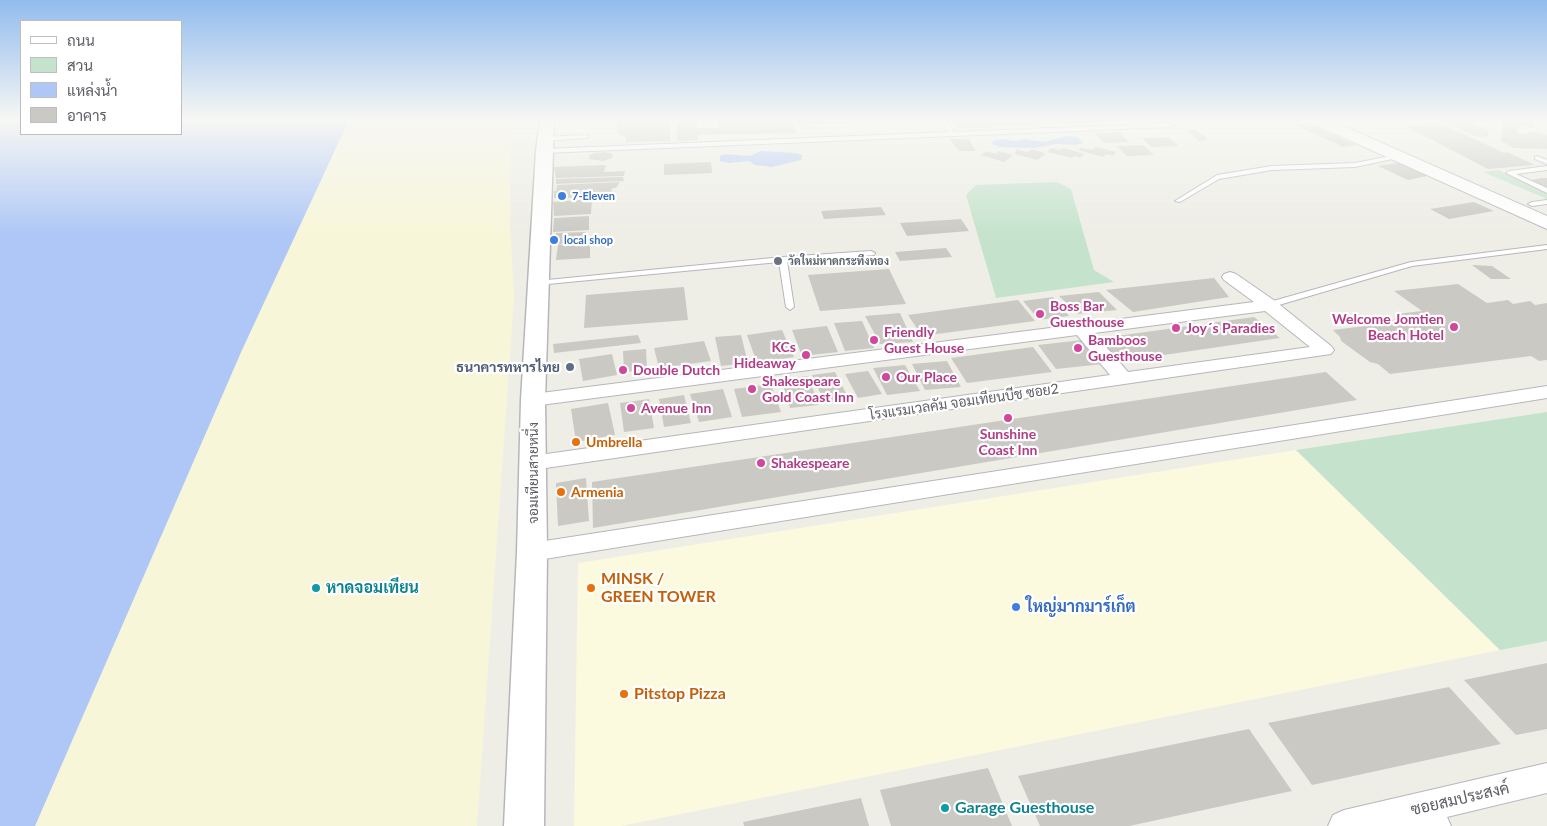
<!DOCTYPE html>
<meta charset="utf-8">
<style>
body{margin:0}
#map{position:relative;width:1547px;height:826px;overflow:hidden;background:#eeeee6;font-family:Lato,Sarabun,sans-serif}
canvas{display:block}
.legend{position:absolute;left:20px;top:20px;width:162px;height:115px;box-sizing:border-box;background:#fff;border:1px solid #bfbfc1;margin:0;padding:6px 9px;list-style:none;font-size:15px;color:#5e5f65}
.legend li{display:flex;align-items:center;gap:10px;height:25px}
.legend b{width:25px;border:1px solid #bfbfc1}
</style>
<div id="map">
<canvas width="1547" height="826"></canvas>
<ul class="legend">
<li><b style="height:6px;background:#fff"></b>ถนน</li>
<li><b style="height:14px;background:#c5e3cc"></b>สวน</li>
<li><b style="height:14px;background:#aec7f6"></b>แหล่งน้ำ</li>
<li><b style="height:14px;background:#cac9c3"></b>อาคาร</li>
</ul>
</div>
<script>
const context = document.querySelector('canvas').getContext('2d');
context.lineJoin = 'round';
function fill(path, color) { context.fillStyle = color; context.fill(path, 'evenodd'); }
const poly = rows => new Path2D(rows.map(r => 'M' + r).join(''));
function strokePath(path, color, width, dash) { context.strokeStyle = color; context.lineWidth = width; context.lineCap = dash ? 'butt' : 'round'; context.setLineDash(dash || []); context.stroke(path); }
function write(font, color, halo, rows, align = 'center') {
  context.font = font + ' Lato,Sarabun,sans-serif'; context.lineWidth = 4.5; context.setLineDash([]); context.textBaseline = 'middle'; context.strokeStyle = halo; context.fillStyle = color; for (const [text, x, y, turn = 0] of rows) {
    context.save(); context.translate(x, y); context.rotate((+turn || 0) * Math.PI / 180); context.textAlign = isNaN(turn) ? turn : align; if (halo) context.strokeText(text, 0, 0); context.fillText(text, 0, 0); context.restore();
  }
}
fill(poly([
 [1296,450,1500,650,621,826,574,826,578,563]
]), '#fbfadf');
fill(poly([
 [1499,170,1547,194,1547,199,1483,172],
 [1057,182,1071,189,1094,270,1114,282,996,298,966,195,976,185],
 [1547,412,1547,641,1500,650,1296,450]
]), '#c5e3cc');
fill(poly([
 [349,120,511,120,510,223,514,297,477,826,35,826,242,350]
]), '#f7f6d9');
fill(poly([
 [0,120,21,120,21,134,181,134,181,120,349,120,242,350,35,826,0,826],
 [1067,136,1077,137,1083,143,1076,145,1057,144,1033,148,1000,147,992,144,993,141,1002,139,1016,141,1025,139,1044,142],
 [761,151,796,153,802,155,801,160,772,167,755,165,749,161,729,163,720,161,720,156,725,154,750,156]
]), '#aec7f6');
fill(poly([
 [648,120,670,120,670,141,626,142,626,137,617,134,617,122],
 [677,120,697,120,697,128,719,128,718,122,793,120,796,133,698,135,698,140,677,141],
 [795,120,906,120,906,121,796,125],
 [951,120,1039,120,1043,125,957,128],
 [1051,120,1134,120,1134,121,1055,124],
 [1440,120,1476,120,1476,125,1489,130,1488,136,1477,137],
 [1502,120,1533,120,1533,128,1519,126,1517,133,1526,134,1530,131,1547,135,1547,149,1514,148,1501,141],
 [1308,123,1356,145,1343,147,1295,125],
 [1441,123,1504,153,1507,152,1535,165,1488,169,1405,126],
 [1195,129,1209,140,1199,141,1186,130],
 [1119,132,1129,142,1104,143,1094,133],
 [1168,137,1179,146,1151,147,1142,138],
 [949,139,969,139,976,151,959,151],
 [1143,145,1154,155,1127,156,1117,146],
 [1096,147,1116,152,1113,156,1106,154,1103,157,1078,150,1081,148,1093,150],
 [1051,148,1060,150,1063,148,1085,154,1080,158,1074,156,1072,158,1047,152],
 [1016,149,1027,152,1033,149,1046,154,1037,160,1015,154],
 [986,151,996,154,999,151,1013,155,1004,162,981,155],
 [605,152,613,154,612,158,603,161,589,159,589,155,595,153],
 [711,162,712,173,664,175,664,164],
 [1398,163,1428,176,1408,180,1378,166],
 [606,165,604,172,625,171,624,176,556,178,554,167],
 [623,177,624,181,556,184,556,179],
 [1542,178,1547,178,1547,188,1530,180],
 [620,182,616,188,612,188,611,197,554,198,554,191,556,191,557,185],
 [592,199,591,214,554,216,553,202],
 [1474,202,1494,211,1449,219,1430,209],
 [881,207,886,215,824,219,821,211],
 [589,216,589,230,553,232,554,218],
 [961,219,969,231,907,236,900,223],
 [586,232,585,242,553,245,556,233],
 [590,244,590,258,556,260,558,245],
 [946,248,952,257,900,261,895,252],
 [1472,265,1492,266,1511,279,1491,279],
 [889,269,906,304,820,311,808,275],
 [1214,278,1229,297,1133,312,1106,290],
 [1458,284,1487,303,1508,300,1513,304,1530,301,1535,305,1547,303,1547,360,1539,361,1531,356,1390,374,1378,364,1370,362,1341,341,1340,337,1333,330,1389,323,1385,321,1404,318,1397,314,1422,311,1394,291],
 [684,287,688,320,584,328,586,295],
 [1099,292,1117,310,1078,314,1059,296],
 [1053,297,1069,316,1039,320,1023,301],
 [1018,300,1035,321,922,336,908,315],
 [900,313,913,342,880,344,865,316],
 [1254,317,1280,338,1116,362,1095,339],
 [862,321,874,348,845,351,834,323],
 [827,326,838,352,802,356,792,330],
 [782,330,794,357,757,363,747,335],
 [638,335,641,343,554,353,553,344],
 [741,335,748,363,721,366,715,337],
 [1083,340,1103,364,1056,369,1038,345],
 [704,341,711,361,659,368,654,348],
 [1033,347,1052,372,967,383,951,358],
 [646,349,647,370,624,372,623,351],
 [612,354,617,375,583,381,579,359],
 [947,361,961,387,925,390,912,364],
 [905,365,920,391,887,395,873,368],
 [868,371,882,394,858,398,845,374],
 [835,372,849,399,825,403,812,375],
 [1326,372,1357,400,593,528,592,482],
 [808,376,819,405,790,408,781,379],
 [771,384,781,412,742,417,734,389],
 [723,389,732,417,699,422,690,394],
 [684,395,691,423,664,427,659,399],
 [649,399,654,428,624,432,620,403],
 [608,403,615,435,576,442,571,409],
 [586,478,589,521,558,526,556,483],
 [1547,663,1547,729,1516,735,1464,680],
 [1449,687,1501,744,1312,785,1268,723],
 [1249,729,1292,791,1129,826,1040,826,1018,776],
 [988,768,1012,826,891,826,880,790],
 [861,798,869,826,744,826,743,822]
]), '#cac9c3');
const service = poly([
 [940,120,946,120,954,132,1171,123,1174,125,1171,127,544,153,541,151,544,149,949,132,940,120],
 [586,135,588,136,588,138,545,141,542,139,545,137,586,135],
 [1400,154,1403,156,1402,157,1355,167,1272,170,1219,179,1180,202,1175,201,1217,175,1272,166,1355,163,1400,154],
 [1537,156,1547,160,1547,164,1535,159,1535,157,1537,156],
 [1547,166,1547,170,1516,174,1547,188,1547,193,1506,173,1509,171,1547,166],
 [1547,200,1547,204,1532,206,1528,204,1532,202,1547,200],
 [1547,245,1547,249,1412,266,1272,307,1269,308,1265,305,1266,303,1411,262,1547,245],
 [871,251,875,253,874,255,787,261,794,307,790,310,786,307,779,262,537,285,533,283,537,281,783,257,871,251]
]);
const minor = poly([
 [1230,272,1236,274,1275,301,1331,346,1334,350,1331,354,532,470,524,468,521,463,524,458,532,456,1110,375,1077,335,533,406,526,404,523,400,526,396,533,394,1254,302,1224,280,1222,277,1224,274,1230,272],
 [1265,311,1310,347,1128,372,1094,333,1265,311],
 [1547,386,1547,398,532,561,524,559,520,552,524,545,532,543,1547,386],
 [1547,763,1547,793,1447,817,1451,826,1328,826,1333,815,1344,810,1547,763]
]);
const tertiary = poly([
 [540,120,554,120,545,400,547,552,544,826,504,826,517,552,521,400,536,151,540,120]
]);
const secondary = poly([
 [1309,120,1330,120,1547,216,1547,229,1311,123,1309,120]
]);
strokePath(service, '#b6b7bb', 2);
strokePath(minor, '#b6b7bb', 2);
strokePath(tertiary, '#b6b7bb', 3);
strokePath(secondary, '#b7b8be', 2);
fill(service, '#fff');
fill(minor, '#fff');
fill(tertiary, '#fff');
fill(secondary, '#fff');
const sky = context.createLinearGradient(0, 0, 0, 235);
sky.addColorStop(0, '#91bcee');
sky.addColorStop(0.51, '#f7f7f4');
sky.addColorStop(1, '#f7f7f400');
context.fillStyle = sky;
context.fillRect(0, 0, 1547, 235);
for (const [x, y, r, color] of [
 [562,196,5,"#3f7fe0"],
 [554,240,5,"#3f7fe0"],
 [778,261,5,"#6b7280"],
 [1040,314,5,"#d1479c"],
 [1454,327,5,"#d1479c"],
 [1176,328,5,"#d1479c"],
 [874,340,5,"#d1479c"],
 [1078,348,5,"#d1479c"],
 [806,355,5,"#d1479c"],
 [570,367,5,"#5c6f8a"],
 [623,370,5,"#d1479c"],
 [886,377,5,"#d1479c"],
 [752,389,5,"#d1479c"],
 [631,408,5,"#d1479c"],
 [1008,418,5,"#d1479c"],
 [576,442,5,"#e8710a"],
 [761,463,5,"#d1479c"],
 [561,492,5,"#e8710a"],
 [316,588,5,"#0f9aa8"],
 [591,588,5,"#e8710a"],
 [1016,607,5,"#3f7fe0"],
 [624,694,5,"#e8710a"],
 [945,808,5,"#0f9aa8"]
]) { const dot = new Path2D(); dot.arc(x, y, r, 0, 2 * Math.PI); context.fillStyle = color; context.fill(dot); strokePath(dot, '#fff', 2); }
write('bold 11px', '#366cbe', '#fff', [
 ["7-Eleven",572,196],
 ["local shop",564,240]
], 'left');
write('bold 11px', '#5b616d', '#fff', [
 ["วัดใหม่หาดกระทึงทอง",788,261]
], 'left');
write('bold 14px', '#b23c85', '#fff', [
 ["Boss Bar",1050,306],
 ["Guesthouse",1050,322],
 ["Welcome Jomtien",1444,319,"right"],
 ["Beach Hotel",1444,335,"right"],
 ["Joy´s Paradies",1186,328],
 ["Friendly",884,332],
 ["Guest House",884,348],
 ["Bamboos",1088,340],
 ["Guesthouse",1088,356],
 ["KCs",796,347,"right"],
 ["Hideaway",796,363,"right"],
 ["Double Dutch",633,370],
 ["Our Place",896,377],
 ["Shakespeare",762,381],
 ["Gold Coast Inn",762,397],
 ["Avenue Inn",641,408],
 ["Sunshine",1008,434,"center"],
 ["Coast Inn",1008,450,"center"],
 ["Shakespeare",771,463]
], 'left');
write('bold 14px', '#4e5e75', '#fff', [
 ["ธนาคารทหารไทย",560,367]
], 'right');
write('14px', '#5e5f65', '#fff', [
 ["โรงแรมเวลคัม จอมเทียนบีช ซอย2",964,402,-8],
 ["จอมเทียนสายหนึ่ง",533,473,-90]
]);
write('bold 14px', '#c56008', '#fff', [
 ["Umbrella",586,442],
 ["Armenia",571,492]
], 'left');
write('bold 16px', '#c56008', '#fff', [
 ["MINSK /",601,579],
 ["GREEN TOWER",601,597],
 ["Pitstop Pizza",634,694]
], 'left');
write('bold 16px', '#0d838f', '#fff', [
 ["หาดจอมเทียน",326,588],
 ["Garage Guesthouse",955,808]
], 'left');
write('bold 16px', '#366cbe', '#fff', [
 ["ใหญ่มากมาร์เก็ต",1026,607]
], 'left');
write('16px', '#5e5f65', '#fff', [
 ["ซอยสมประสงค์",1460,799,-13]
]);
</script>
